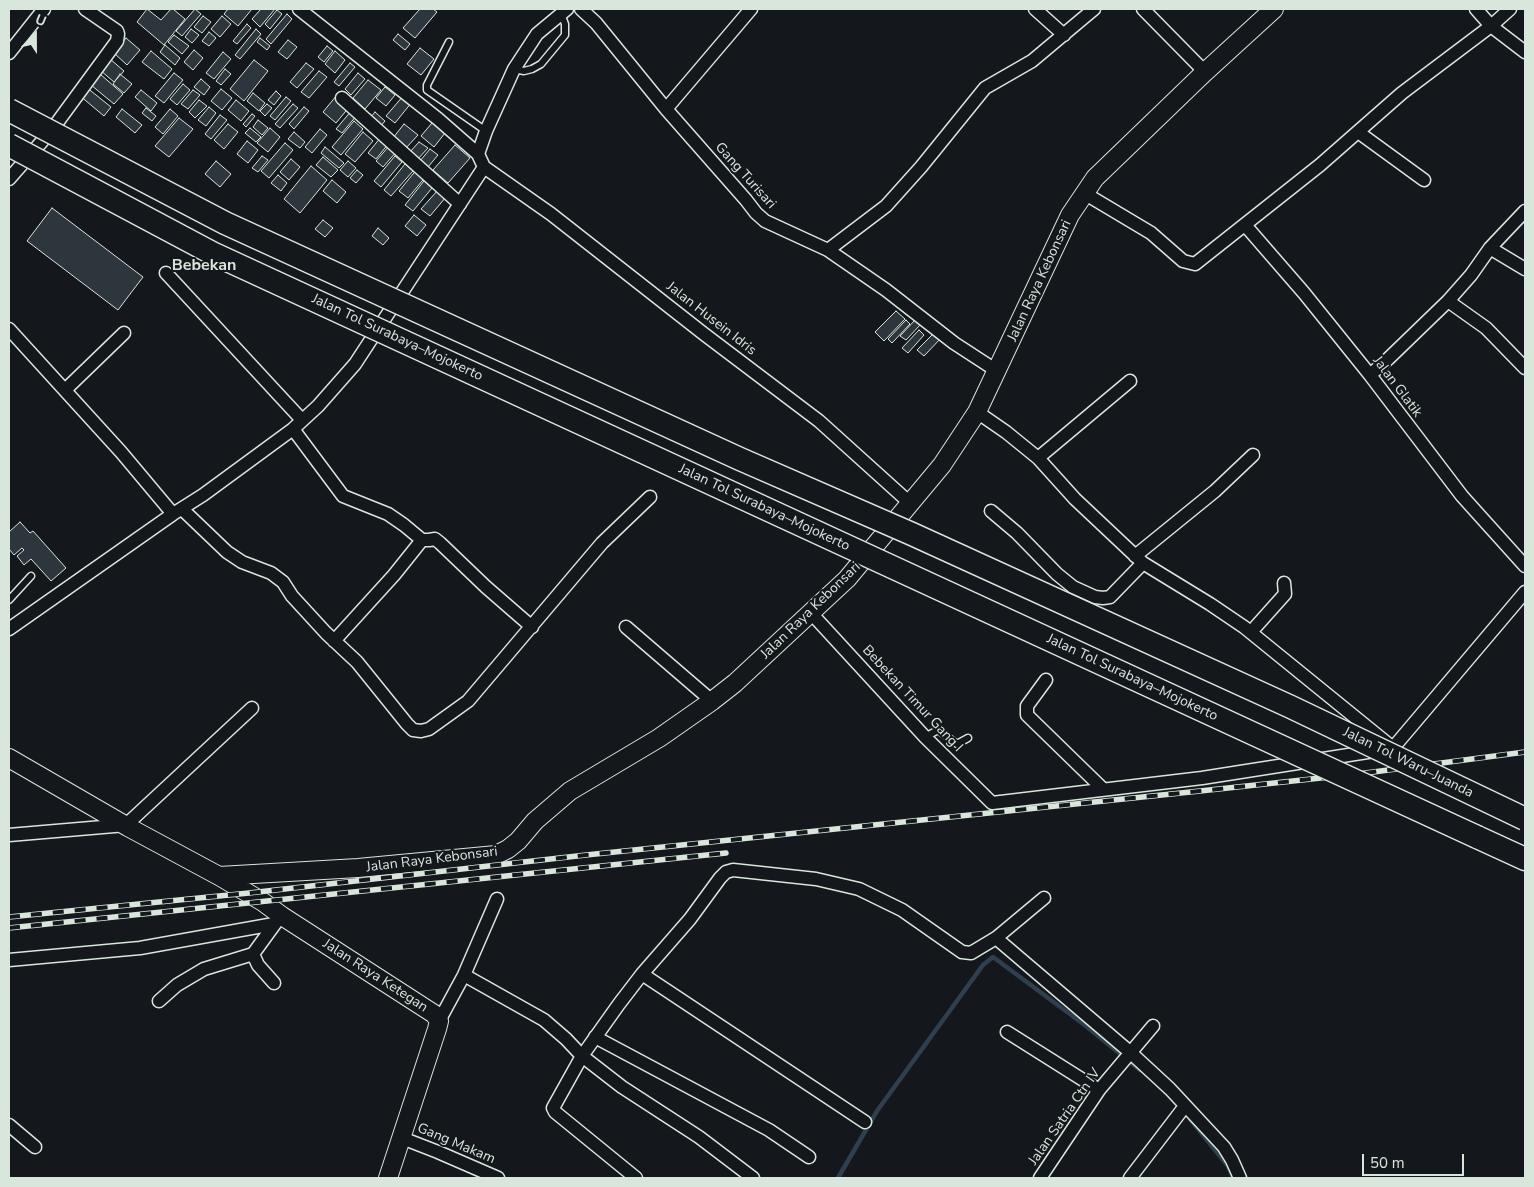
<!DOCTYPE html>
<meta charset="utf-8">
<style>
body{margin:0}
#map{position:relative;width:1534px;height:1187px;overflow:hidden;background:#14181c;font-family:"Nunito Sans",sans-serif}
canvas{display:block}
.frame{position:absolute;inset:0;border:10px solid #d8e6dc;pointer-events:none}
.north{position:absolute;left:10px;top:10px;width:50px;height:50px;-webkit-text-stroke:4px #14181c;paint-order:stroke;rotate:22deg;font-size:14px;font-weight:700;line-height:20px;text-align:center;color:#d8e6dc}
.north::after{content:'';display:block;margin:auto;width:18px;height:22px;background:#d8e6dc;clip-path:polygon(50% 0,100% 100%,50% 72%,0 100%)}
.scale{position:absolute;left:1362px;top:1154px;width:102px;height:22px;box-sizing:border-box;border:2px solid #d8e6dc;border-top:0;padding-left:6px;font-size:15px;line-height:18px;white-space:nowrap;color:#d8e6dc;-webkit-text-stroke:4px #14181c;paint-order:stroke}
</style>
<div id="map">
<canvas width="1534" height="1187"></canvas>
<div class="frame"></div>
<div class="north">U</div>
<div class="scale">50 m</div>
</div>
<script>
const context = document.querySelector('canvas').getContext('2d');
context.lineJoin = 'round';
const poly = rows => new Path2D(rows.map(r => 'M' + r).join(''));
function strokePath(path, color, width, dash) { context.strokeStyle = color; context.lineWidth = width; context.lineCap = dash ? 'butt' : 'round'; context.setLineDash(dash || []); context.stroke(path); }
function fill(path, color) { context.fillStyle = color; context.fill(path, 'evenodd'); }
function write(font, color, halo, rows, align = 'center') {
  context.font = font + ' "Nunito Sans",sans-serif'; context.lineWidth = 4; context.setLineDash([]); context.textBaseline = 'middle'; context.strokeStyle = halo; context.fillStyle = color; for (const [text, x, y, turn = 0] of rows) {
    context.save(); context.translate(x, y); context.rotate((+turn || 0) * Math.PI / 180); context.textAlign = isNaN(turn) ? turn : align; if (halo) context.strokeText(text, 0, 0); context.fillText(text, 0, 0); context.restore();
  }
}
strokePath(poly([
 [1190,1119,1228,1166,1233,1178],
 [838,1178,877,1111,983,965,993,957,1086,1026,1140,1070]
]), '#2f3f4d', 4.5);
const building = poly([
 [147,9,161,20,171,9,173,9,185,19,164,45,137,22,147,9],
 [195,9,201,14,182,36,176,31,195,9],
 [228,9,252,9,238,26,224,14,228,9],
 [261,9,275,9,260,27,252,19,261,9],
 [420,9,433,9,437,12,415,38,403,28,420,9],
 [277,10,282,14,270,29,265,24,277,10],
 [287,14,292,19,271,44,266,39,287,14],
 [203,16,211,22,202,33,194,27,203,16],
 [222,16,231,24,220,37,211,29,222,16],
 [247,24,251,28,237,44,233,41,247,24],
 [191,29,199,35,192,43,185,37,191,29],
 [256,29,261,34,240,59,235,55,256,29],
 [209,32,216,38,209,46,202,41,209,32],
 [398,34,410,44,405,50,393,40,398,34],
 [174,35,189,46,182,54,168,42,174,35],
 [126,38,140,50,127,65,114,53,126,38],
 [260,38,270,46,267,50,257,42,260,38],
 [288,40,297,47,287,59,278,52,288,40],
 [165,45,180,58,175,65,160,52,165,45],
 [327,46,333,51,324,62,318,57,327,46],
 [420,48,434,59,421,75,407,64,420,48],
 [194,50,203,58,193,70,184,62,194,50],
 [151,51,172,69,164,79,142,62,151,51],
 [335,51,345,60,335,73,325,64,335,51],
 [223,52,231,59,214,79,206,73,223,52],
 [110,59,124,71,114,82,100,70,110,59],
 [254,60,268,71,244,101,230,89,254,60],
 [306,63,314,69,297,88,290,82,306,63],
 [350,63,355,67,339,86,334,82,350,63],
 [225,69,231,74,221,85,216,81,225,69],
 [319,71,327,77,309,98,301,92,319,71],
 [174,73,183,80,164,103,155,96,174,73],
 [358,73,365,79,351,95,345,89,358,73],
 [100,74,123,94,114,104,91,85,100,74],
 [120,74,132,84,124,93,113,84,120,74],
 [201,79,210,87,204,95,194,87,201,79],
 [368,80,381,90,365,109,353,98,368,80],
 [183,84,190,90,177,105,170,99,183,84],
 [86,87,111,107,104,116,79,95,86,87],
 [385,87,395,95,386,106,376,98,385,87],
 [221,89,232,98,222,110,211,101,221,89],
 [141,90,157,103,151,111,135,97,141,90],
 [193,90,200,95,188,109,181,104,193,90],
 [276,91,281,96,274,105,268,100,276,91],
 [253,93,265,103,259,111,247,101,253,93],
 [337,95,350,106,336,123,323,112,337,95],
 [404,95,412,102,395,123,386,116,404,95],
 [286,97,291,101,275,120,270,116,286,97],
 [199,100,207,106,195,118,189,112,199,100],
 [236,100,249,111,241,121,228,110,236,100],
 [267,104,272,108,265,116,260,111,267,104],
 [293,104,298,108,280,128,275,124,293,104],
 [209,107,216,113,206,126,198,120,209,107],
 [304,107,309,111,294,129,289,124,304,107],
 [146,108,156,116,152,121,142,113,146,108],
 [122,109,142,125,135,133,116,117,122,109],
 [170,109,178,116,163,134,155,127,170,109],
 [352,110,357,115,342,133,336,129,352,110],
 [375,112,385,121,380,127,370,118,375,112],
 [252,114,255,116,246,127,243,124,252,114],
 [220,115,227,120,211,139,205,134,220,115],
 [179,118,193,129,169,157,155,146,179,118],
 [258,120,268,128,262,135,253,127,258,120],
 [354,121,363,129,341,155,332,147,354,121],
 [432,123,445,133,434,147,421,136,432,123],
 [228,124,238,132,224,149,214,140,228,124],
 [404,124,418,135,406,148,393,138,404,124],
 [250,128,261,137,256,142,245,133,250,128],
 [270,128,280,137,268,152,257,143,270,128],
 [320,129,327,135,312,153,305,147,320,129],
 [294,132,305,142,300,148,288,139,294,132],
 [363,132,373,141,355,162,345,154,363,132],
 [381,137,389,143,376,159,368,153,381,137],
 [247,141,258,150,248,163,237,154,247,141],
 [419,142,428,148,417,160,409,153,419,142],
 [285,143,293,150,269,178,261,171,285,143],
 [390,145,397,151,383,167,376,161,390,145],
 [455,145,470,158,448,183,433,170,455,145],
 [325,147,344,163,339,168,321,153,325,147],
 [430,149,438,155,428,167,420,161,430,149],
 [262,156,268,160,258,172,252,168,262,156],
 [395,156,402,162,381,187,374,181,395,156],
 [323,157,338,170,331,177,316,165,323,157],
 [291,159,300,167,289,180,280,172,291,159],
 [216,161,231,174,220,187,205,174,216,161],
 [348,161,356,168,348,177,340,170,348,161],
 [405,164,413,171,391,196,384,190,405,164],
 [311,166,327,180,300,213,284,199,311,166],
 [418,168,427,175,408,198,399,191,418,168],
 [357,170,363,175,356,183,350,178,357,170],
 [278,175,287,183,281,191,271,183,278,175],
 [332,180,346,192,337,203,323,191,332,180],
 [424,181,432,188,413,211,405,205,424,181],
 [438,190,446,197,430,216,421,209,438,190],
 [52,208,143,277,118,310,27,241,52,208],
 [414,215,426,225,417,236,405,226,414,215],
 [323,220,333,228,325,237,315,229,323,220],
 [378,228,389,238,383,245,372,236,378,228],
 [896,311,905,319,884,341,875,332,896,311],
 [916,319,921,324,906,340,900,336,916,319],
 [906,320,910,324,892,343,888,339,906,320],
 [919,330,924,335,908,353,902,348,919,330],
 [936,331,942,337,924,356,917,350,936,331],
 [20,522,30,533,33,531,66,568,51,581,31,559,24,565,17,556,24,550,22,548,14,555,9,549,9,532,20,522]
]);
fill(building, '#2c363c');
strokePath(building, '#d8e6dc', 1);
const lane = poly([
 [449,42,427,85,427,90,486,131],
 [514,69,524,71,532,69,541,64,565,35,565,24,561,14],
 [9,600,31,576],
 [925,737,938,730,957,744,968,738]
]);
const street = poly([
 [299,9,438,119,478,154],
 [581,9,596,23,666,109,746,200,756,213,765,221,828,250,886,290,954,343,997,371],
 [1035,9,1064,35],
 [1143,9,1205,72],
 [1476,9,1491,26,1525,52],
 [9,53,44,9],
 [342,98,460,204],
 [666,109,751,9],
 [1358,132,1424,180],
 [484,167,551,214,704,334,819,421,911,504],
 [9,179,51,131,117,41,118,34,117,31,85,9],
 [1084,193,1151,233,1183,261,1195,264,1320,165,1402,93,1491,26,1510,9],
 [1245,225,1304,293,1370,375,1462,496,1525,566],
 [1490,248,1525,269],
 [828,250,886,206,921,167,985,88,1032,61,1094,9],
 [166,273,302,420],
 [1448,301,1486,328,1525,368],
 [9,329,121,452,173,514],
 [1370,375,1388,359,1448,301,1471,275,1490,248,1525,211],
 [65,390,124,333],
 [977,412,1006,432,1038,458,1075,499,1143,563,1210,604,1244,627,1393,748],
 [293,429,343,496,388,514,404,525,422,540],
 [1038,458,1130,381],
 [182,509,227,552,242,562,271,573,283,582,292,596,326,633,357,662,407,724,413,730,421,731,429,729,468,701,602,543,650,497],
 [991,511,1017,533,1057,574,1073,587,1095,597,1103,598,1110,597,1143,563],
 [1135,556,1215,491,1253,455],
 [811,613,925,737,992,803,1202,778,1393,748,1525,592],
 [626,627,712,701],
 [9,629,173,514,203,495,293,429,318,406,355,364,484,167,478,154,486,131,514,69,537,34,567,9],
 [1251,632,1285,594,1284,583],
 [334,641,394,575,422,540,429,540,435,539,440,543,486,587,532,627],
 [1046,680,1027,706,1027,715,1103,789],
 [9,835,126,825,252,708],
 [996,938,1131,1053,1170,1089,1224,1147,1232,1160,1240,1178],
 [9,960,140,948,274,924],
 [642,974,865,1122],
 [464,975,544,1020,566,1039,582,1056,622,1087,699,1137,753,1178],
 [274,983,258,965,253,954,277,921],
 [159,1001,177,985,204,969,253,954],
 [439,1021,464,975,497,899],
 [1007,1032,1099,1090],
 [595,1037,769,1130,809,1157],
 [9,1125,35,1147],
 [402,1138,438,1152,498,1178],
 [636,1178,555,1112,553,1108,582,1056,619,1004,642,974,690,919,720,878,726,872,733,870,816,879,859,889,902,910,962,952,971,953,996,938,1044,898],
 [1040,1178,1099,1090,1153,1026],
 [1130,1178,1185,1106]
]);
const secondary = poly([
 [9,758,128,827,219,876,263,902,282,916,434,1014,439,1021,437,1029,388,1178],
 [219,876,358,868,496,855,508,849,518,841,535,821,570,791,659,738,712,701,735,683,847,579,942,465,977,412,1070,215,1095,178,1205,72,1274,9]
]);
const highway = poly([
 [1477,837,1525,859]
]);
strokePath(lane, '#d8e6dc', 9);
strokePath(street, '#d8e6dc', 15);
strokePath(secondary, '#d8e6dc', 20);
strokePath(highway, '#d8e6dc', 25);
strokePath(lane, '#14181c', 6);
strokePath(street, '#14181c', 12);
strokePath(secondary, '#14181c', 18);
strokePath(highway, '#14181c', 22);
const rail = poly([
 [9,917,249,893,586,855,1200,791,1358,774,1525,752],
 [9,928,726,853]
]);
strokePath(rail, '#d8e6dc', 5.5);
strokePath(rail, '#14181c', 4, [11]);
const highwayBridge = poly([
 [9,110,225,223,740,459,912,534,1291,707,1525,819],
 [9,145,212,253,1477,837]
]);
strokePath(highwayBridge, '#d8e6dc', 25, []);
strokePath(highwayBridge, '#14181c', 22);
write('14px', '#d8e6dc', '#14181c', [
 ["Gang Turisari",745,176,48],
 ["Jalan Raya Kebonsari",1040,281,-65],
 ["Jalan Husein Idris",711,319,38],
 ["Jalan Tol Surabaya–Mojokerto",397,338,25],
 ["Jalan Glatik",1397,387,53],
 ["Jalan Tol Surabaya–Mojokerto",764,508,25],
 ["Jalan Raya Kebonsari",811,611,-44],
 ["Jalan Tol Surabaya–Mojokerto",1132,678,25],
 ["Bebekan Timur Gang I",912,699,47],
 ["Jalan Tol Waru–Juanda",1408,763,26],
 ["Jalan Raya Kebonsari",432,860,-7],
 ["Jalan Raya Ketegan",375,976,33],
 ["Jalan Satria Ctn IV",1065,1117,-55],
 ["Gang Makam",456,1144,23]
]);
write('bold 16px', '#d8e6dc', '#14181c', [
 ["Bebekan",204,266]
]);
</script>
